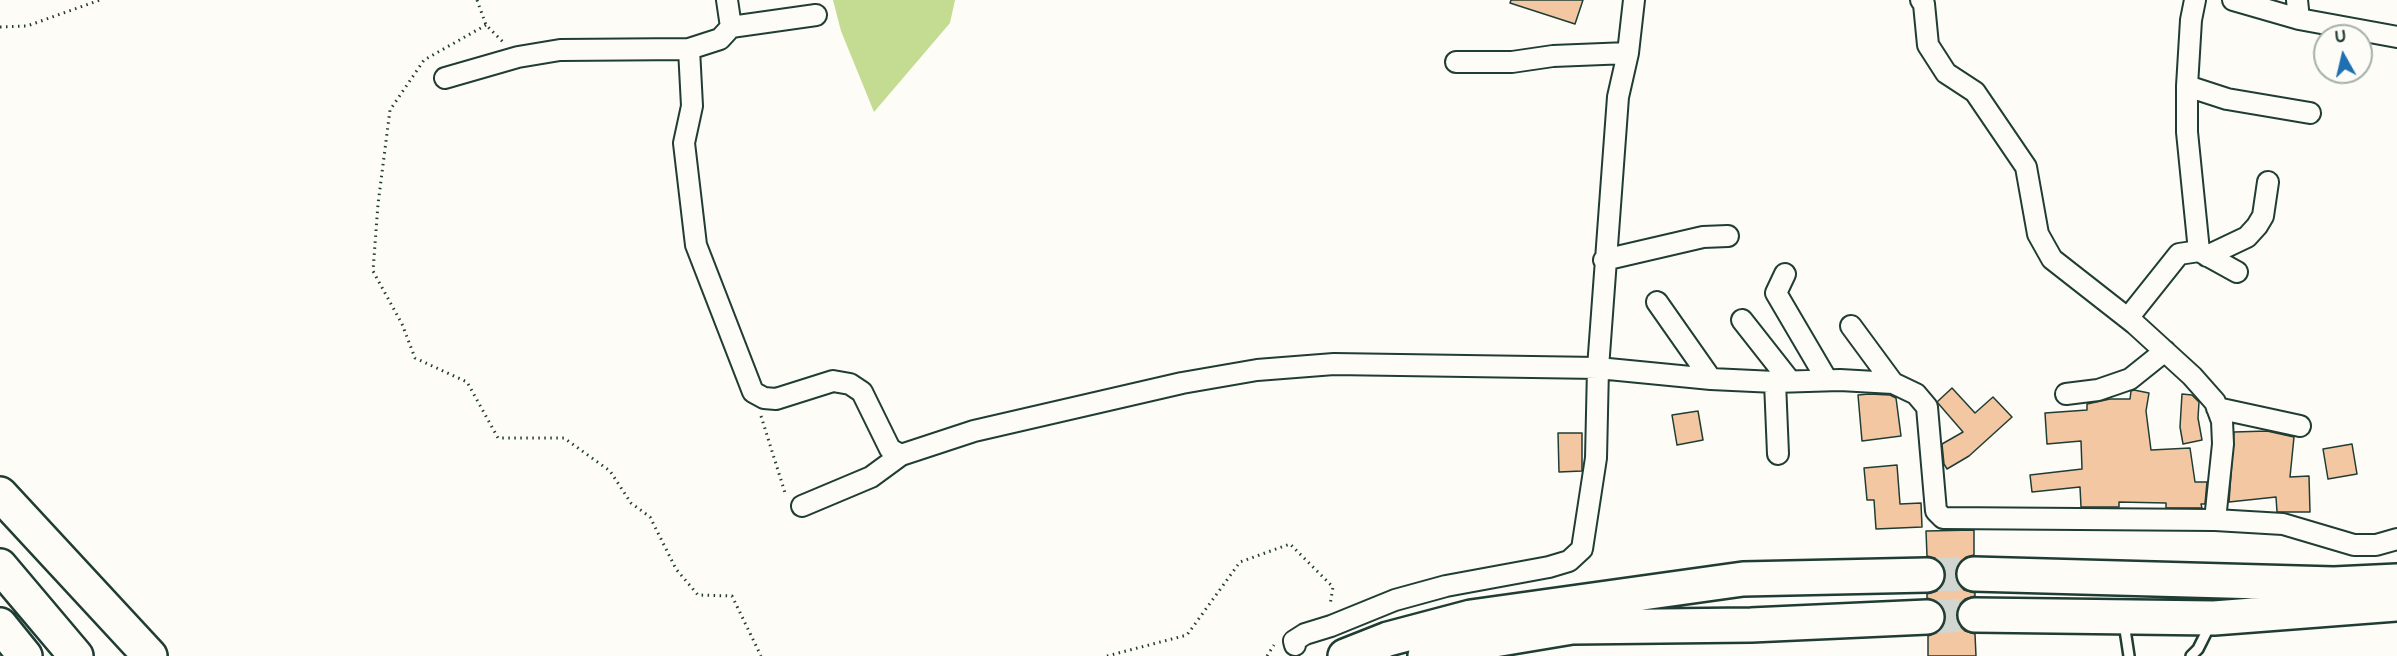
<!DOCTYPE html>
<style>
body{margin:0}
#map{position:relative;width:2397px;height:656px;overflow:hidden;background:#fdfcf7;font-family:"Balsamiq Sans",sans-serif}
canvas{display:block}
.north{position:absolute;left:2313px;top:24px;width:60px;height:60px;box-sizing:border-box;background:#fdfcf7;border:2px solid #a4b0a9;border-radius:50%;rotate:352deg;font-size:16px;font-weight:700;line-height:24px;text-align:center;color:#1f3d34}
.north::after{content:'';display:block;margin:auto;width:21px;height:27px;background:#1f6fb2;clip-path:polygon(50% 0,100% 100%,50% 72%,0 100%)}
</style>
<div id="map">
<canvas width="2397" height="656"></canvas>
<div class="north">U</div>
</div>
<script>
const context = document.querySelector('canvas').getContext('2d');
context.lineJoin = 'round';
function fill(path, color) { context.fillStyle = color; context.fill(path, 'evenodd'); }
const poly = rows => new Path2D(rows.map(r => 'M' + r).join(''));
function strokePath(path, color, width, dash) { context.strokeStyle = color; context.lineWidth = width; context.lineCap = dash ? 'butt' : 'round'; context.setLineDash(dash || []); context.stroke(path); }
fill(poly([
 [833,0,955,0,950,23,874,112,841,31]
]), '#c3dc92');
const building = poly([
 [1511,0,1583,0,1575,24,1510,3,1511,0],
 [1952,388,1975,413,1993,397,2012,417,1969,456,1947,469,1944,464,1942,444,1963,432,1937,402,1952,388],
 [2134,390,2149,393,2146,411,2151,450,2190,448,2195,482,2207,482,2205,504,2201,504,2202,508,2166,508,2166,503,2119,502,2119,507,2081,507,2080,487,2032,492,2030,475,2082,469,2081,441,2047,444,2045,413,2087,410,2087,404,2110,399,2130,399,2131,391,2134,390],
 [1869,394,1890,395,1896,398,1901,436,1862,441,1858,395,1869,394],
 [2182,394,2192,395,2199,402,2198,418,2202,440,2183,444,2180,427,2182,394],
 [1698,411,1703,440,1677,445,1672,415,1698,411],
 [2267,431,2294,437,2290,477,2309,476,2310,512,2277,512,2276,497,2229,502,2234,432,2267,431],
 [1558,433,1582,433,1582,471,1559,472,1558,433],
 [2352,444,2357,474,2328,479,2323,449,2352,444],
 [1897,465,1900,504,1921,503,1922,527,1876,529,1874,500,1867,500,1864,468,1897,465],
 [1974,530,1974,555,1966,557,1958,564,1955,574,1958,583,1964,590,1975,593,1975,596,1965,599,1959,605,1956,615,1959,625,1965,631,1975,634,1976,656,1928,656,1928,636,1938,632,1944,625,1946,617,1942,606,1936,601,1927,598,1927,594,1937,591,1944,583,1946,575,1943,565,1935,558,1927,556,1926,531,1974,530]
]);
fill(building, '#f4c7a3');
strokePath(building, '#1f3d34', 1.5);
strokePath(poly([
 [1927,575,1974,574],
 [1927,617,1975,615]
]), '#d1d6d0', 33, [33, 16]);
const service = poly([
 [2124,623,2129,656],
 [2191,656,2198,649,2210,625]
]);
const minor = poly([
 [727,0,731,27],
 [1634,0,1628,53,1618,97,1598,368,1711,379,1775,382],
 [1921,0,1924,4,1928,45,1946,73,1975,92,2026,167,2038,234,2052,259,2135,324,2192,376,2215,402,2222,421,2223,444,2215,520],
 [2195,0,2191,20,2187,86,2227,99,2310,113],
 [2233,0,2299,19,2397,37],
 [2297,0,2299,19],
 [816,15,731,27,720,39,689,49,692,106,684,143,696,245,753,392,764,398,776,399,833,381,850,384,862,392,890,449,901,455],
 [1456,62,1512,62,1553,56,1628,53],
 [445,78,518,57,560,50,689,49],
 [2187,86,2187,132,2199,251],
 [2207,256,2247,237,2257,226,2263,216,2268,182],
 [1604,260,1703,237,1728,236],
 [1785,274,1776,293,1827,380],
 [1657,302,1711,379],
 [2128,318,2179,254,2199,251,2237,272],
 [1742,320,1790,381],
 [1851,326,1893,383],
 [2066,394,2098,390,2130,379,2165,351],
 [2217,408,2300,426],
 [1778,454,1775,382,1840,380,1893,383,1916,394,1927,407,1936,511,1943,518,2215,520,2283,524,2354,545,2376,545,2397,539],
 [802,506,871,477,901,455,974,431,1182,383,1257,370,1334,364,1598,368,1596,458,1582,549,1569,561,1549,567,1446,586,1395,600,1331,626,1305,634,1294,641,1295,645]
]);
const motorway = poly([
 [0,494,150,656],
 [0,566,76,656],
 [1974,574,2334,584,2397,581],
 [1975,615,2214,618,2397,604],
 [0,625,25,656],
 [1345,656,1388,639,1471,617,1743,579,1927,575],
 [1425,656,1470,644,1572,627,1751,625,1927,617]
]);
strokePath(service, '#1f3d34', 14);
strokePath(minor, '#1f3d34', 24);
strokePath(motorway, '#1f3d34', 38);
strokePath(poly([
 [477,0,486,25,504,43],
 [486,25,424,60,390,110,378,204,373,271,402,324,415,358,467,382,498,438,564,438,610,471,631,503,650,517,676,569,698,595,732,596,761,656],
 [0,27,27,26,100,0],
 [761,416,786,496],
 [1107,656,1187,635,1240,562,1290,544,1333,587,1330,605],
 [1267,656,1274,645]
]), '#1f3d34', 3, [1.5, 4.5]);
strokePath(service, '#fdfcf7', 9);
strokePath(minor, '#fdfcf7', 20);
strokePath(motorway, '#fdfcf7', 33);
</script>
